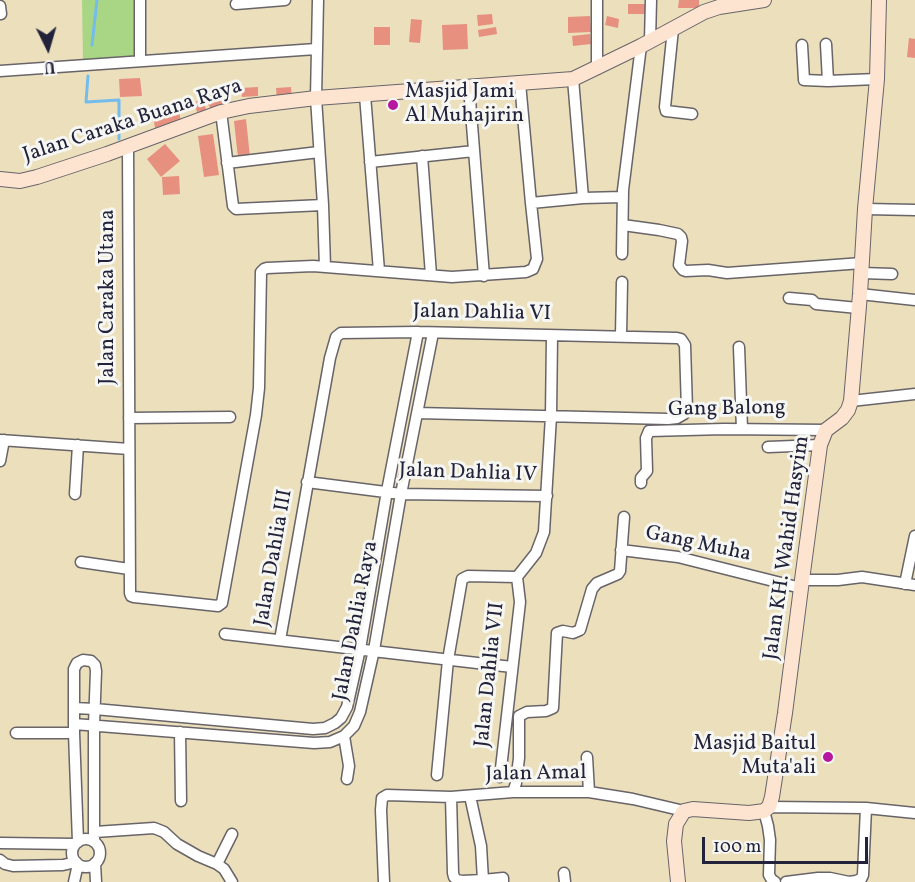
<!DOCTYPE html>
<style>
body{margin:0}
#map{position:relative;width:915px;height:882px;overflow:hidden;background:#ebdfbc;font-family:Vollkorn,serif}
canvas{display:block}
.north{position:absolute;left:18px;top:18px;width:60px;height:60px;-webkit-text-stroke:4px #f6f6f2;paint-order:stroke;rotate:175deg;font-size:16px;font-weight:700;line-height:24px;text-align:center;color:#22223b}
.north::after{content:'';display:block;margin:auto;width:21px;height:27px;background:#22223b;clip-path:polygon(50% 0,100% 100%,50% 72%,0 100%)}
.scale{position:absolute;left:702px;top:837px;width:166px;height:27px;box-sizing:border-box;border:3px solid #22223b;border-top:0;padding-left:8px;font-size:18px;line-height:21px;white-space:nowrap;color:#22223b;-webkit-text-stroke:4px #f6f6f2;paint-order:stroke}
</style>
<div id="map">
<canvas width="915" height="882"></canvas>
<div class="north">U</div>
<div class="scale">100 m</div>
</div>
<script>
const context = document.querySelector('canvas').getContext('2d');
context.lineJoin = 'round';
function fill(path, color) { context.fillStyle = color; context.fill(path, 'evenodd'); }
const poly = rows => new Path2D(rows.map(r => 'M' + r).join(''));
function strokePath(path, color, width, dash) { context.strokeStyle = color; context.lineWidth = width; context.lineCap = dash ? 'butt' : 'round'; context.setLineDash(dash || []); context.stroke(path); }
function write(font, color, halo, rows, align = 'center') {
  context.font = font + ' Vollkorn,serif'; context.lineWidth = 6; context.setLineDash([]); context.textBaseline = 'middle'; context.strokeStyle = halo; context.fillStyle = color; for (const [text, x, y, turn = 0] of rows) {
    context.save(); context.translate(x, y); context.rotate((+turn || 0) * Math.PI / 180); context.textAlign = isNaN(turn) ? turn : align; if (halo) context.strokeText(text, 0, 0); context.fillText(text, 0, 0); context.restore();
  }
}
fill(poly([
 [82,0,140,0,140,57,83,61]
]), '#a8d684');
strokePath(poly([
 [92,45,97,0],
 [88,76,86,102,119,100,119,139]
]), '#74bcec', 3);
fill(poly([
 [679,0,699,0,699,8,678,8],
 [628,4,645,4,645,14,628,14],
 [492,14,493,24,478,26,477,15],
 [590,16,591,32,568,33,568,17],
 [607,16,619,19,618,28,605,25],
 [411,19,422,20,420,43,409,42],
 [467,24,468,49,443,50,442,25],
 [374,27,390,27,390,45,374,45],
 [496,27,497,34,479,37,478,30],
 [590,34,591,44,573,46,572,36],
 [909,38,915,39,915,58,907,57],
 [140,78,142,96,120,97,119,79],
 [219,86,226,104,211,110,203,93],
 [258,87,258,96,242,97,241,88],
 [291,87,292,99,277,100,276,88],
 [204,100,206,110,197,112,194,102],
 [178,104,181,123,155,128,152,109],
 [246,119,250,157,238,158,234,121],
 [213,134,219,175,204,177,198,136],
 [165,144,180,161,161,177,147,159],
 [179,176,180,194,163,195,162,177]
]), '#e7907f');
const street = poly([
 [140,0,140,61],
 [318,0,316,98,323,205,325,267],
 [597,0,597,69],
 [236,4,285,0],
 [0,6,1,14],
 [673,29,665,107,666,111,692,114],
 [650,41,651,0],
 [826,44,828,81],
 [802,45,804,80,828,81,877,79],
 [0,71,316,49],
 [573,79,583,198],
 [469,87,484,276],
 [365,95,379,271],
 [221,112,233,206,236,209,323,205],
 [128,145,130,593,131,596,134,597,218,606,222,603,256,415,259,388,261,272,264,269,267,268,313,266,452,277,526,272,533,269,537,259,531,203,520,83],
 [422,156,431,275],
 [370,162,474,151],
 [227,163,319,152],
 [531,203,583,198,623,197],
 [865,209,915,210],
 [623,225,659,230,678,234,681,237,682,241,679,265,683,270,686,271,708,270,727,273,862,263],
 [622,254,623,190,641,46],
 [862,273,892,274],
 [860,294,915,300],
 [789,298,812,300,816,304,858,308],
 [621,336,622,282],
 [739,347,742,429],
 [851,401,915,394],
 [129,418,230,417],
 [0,440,129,449],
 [768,447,820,445],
 [0,461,4,440],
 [307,482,401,494,547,496],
 [641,483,641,478,647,471,646,438,649,431,724,429,826,430],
 [75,494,78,445],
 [621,550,678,557,801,588],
 [81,562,129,569],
 [802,580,838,580,862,577,915,585],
 [905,584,915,536],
 [225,634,512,667],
 [280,640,330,358,336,337,341,333,418,332,677,338,681,339,685,345,687,410,684,414,677,418,668,419,417,413],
 [74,708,95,709,313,729,325,728,335,723,341,718,347,707,360,649,387,491,418,332],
 [74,724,314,743,330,742,344,736,354,726,360,712,374,650,401,494,433,333],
 [180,732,181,801],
 [16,733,74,733],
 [344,736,349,766,347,779],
 [587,757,589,792],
 [437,775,448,660,462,579,468,576,517,577,536,553,544,532,551,416,552,336],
 [500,777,520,602,517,577],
 [513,792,516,783,519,758,519,716,527,712,546,711,553,708,557,633,563,631,573,633,580,630,592,589,597,583,618,574,620,571,624,517],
 [470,796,481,846,483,880,503,878,503,882],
 [451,797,453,873,454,877,457,880,462,881,483,880],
 [769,807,866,808,915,813],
 [764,811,768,826,770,840,769,875,772,880,775,882],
 [95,832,154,828,164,832,177,844,198,856,217,864,224,869,232,882],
 '72 853a14 14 0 1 1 28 0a14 14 0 1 1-28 0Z',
 [78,842,74,733,74,669,77,663,83,660,91,661,95,665,96,671,94,725,94,842],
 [0,843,75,844],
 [0,860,5,864,13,866,63,865,76,862],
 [95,863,96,882],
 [217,864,232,834],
 [564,873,565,882],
 [74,882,78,864],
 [384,882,381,810,382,798,387,795,451,797,513,792,589,792,633,799,684,811],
 [786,882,818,878,830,878,849,882,856,881,861,879,863,875,866,808]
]);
const secondary = poly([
 [0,179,20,181,37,177,107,154,221,112,249,106,316,98,573,79,641,46,704,12,719,7,764,0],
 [678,882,674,841,676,824,684,811,693,809,749,813,757,812,764,811,769,807,772,797,785,713,802,580,820,445,826,430,842,418,848,410,851,401,860,294,865,209,877,79,879,0]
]);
strokePath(street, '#686468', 13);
strokePath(secondary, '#686468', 16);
strokePath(street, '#fff', 10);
strokePath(secondary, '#fde4d1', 14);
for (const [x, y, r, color] of [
 [393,105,6,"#b5179e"],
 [828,757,6,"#b5179e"]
]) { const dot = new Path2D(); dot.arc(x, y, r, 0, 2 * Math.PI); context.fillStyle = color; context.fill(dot); strokePath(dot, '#f6f6f2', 2); }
write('21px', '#22223b', '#f6f6f2', [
 ["Masjid Jami",405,93],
 ["Al Muhajirin",405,117],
 ["Masjid Baitul",816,745,"right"],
 ["Muta'ali",816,769,"right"]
], 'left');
write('21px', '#22223b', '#f6f6f2', [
 ["Jalan Caraka Buana Raya",133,122,-18],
 ["Jalan Caraka Utana",109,297,-90],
 ["Jalan Dahlia VI",482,314,1],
 ["Gang Balong",727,410,-1],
 ["Jalan Dahlia IV",468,474,2],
 ["Gang Muha",698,545,12],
 ["Jalan KH. Wahid Hasyim",788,548,-82],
 ["Jalan Dahlia III",275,558,-80],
 ["Jalan Dahlia Raya",357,621,-79],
 ["Jalan Dahlia VII",491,675,-84],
 ["Jalan Amal",536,775,-1]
]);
</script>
